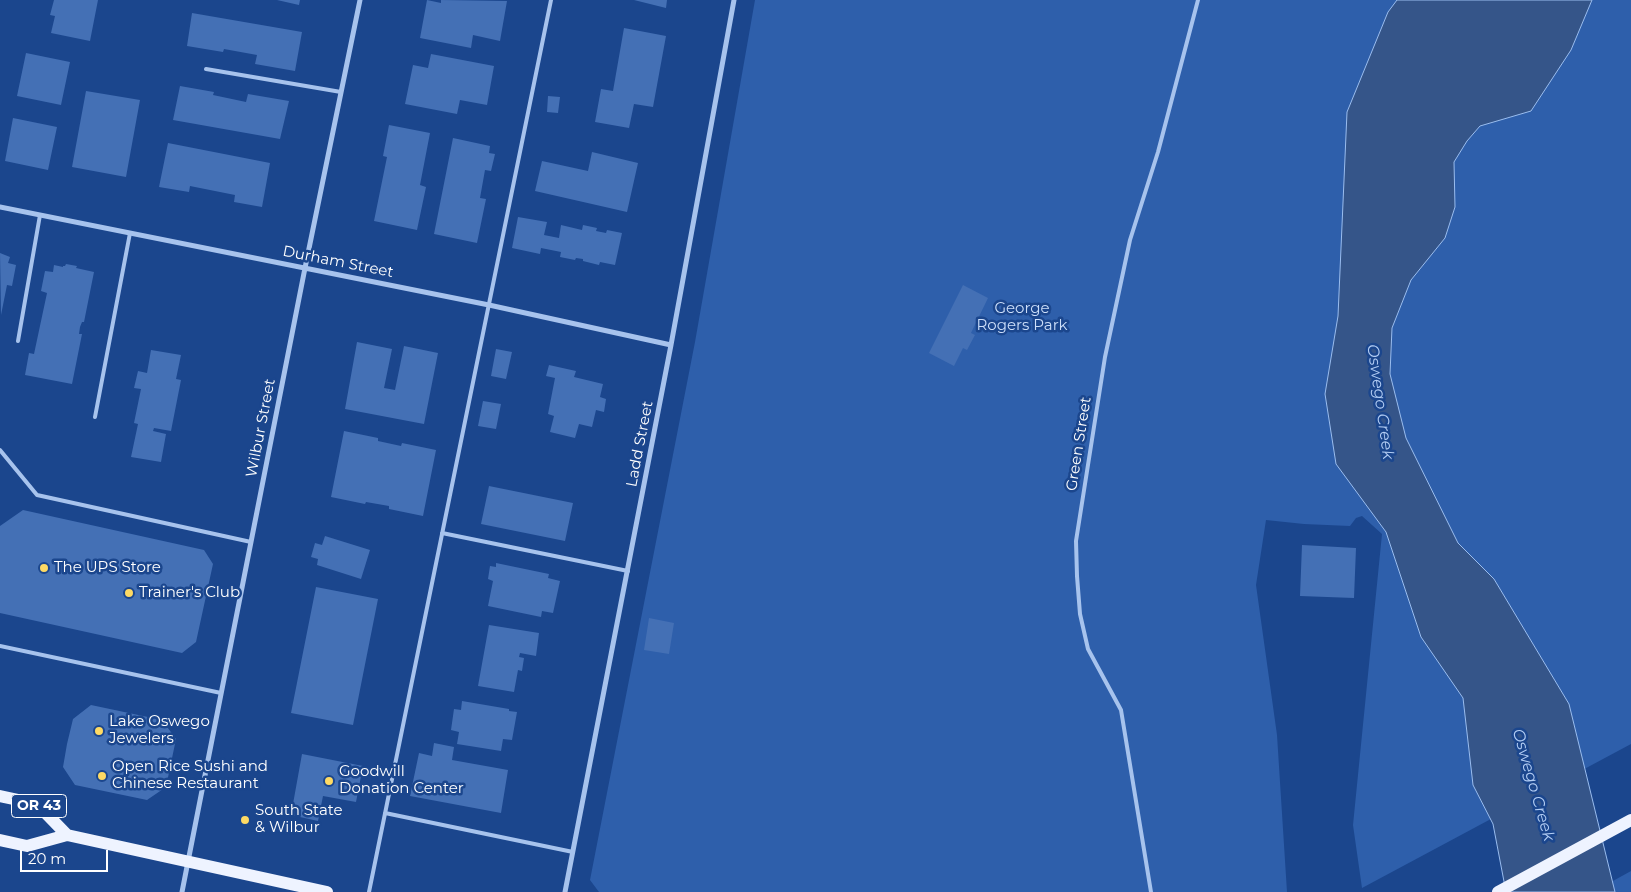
<!DOCTYPE html>
<style>
body{margin:0}
#map{position:relative;width:1631px;height:892px;overflow:hidden;background:#1b468d;font-family:Montserrat,sans-serif}
canvas{display:block}
.scale{position:absolute;left:20px;top:850px;width:88px;height:22px;box-sizing:border-box;border:2px solid #fff;border-top:0;padding-left:6px;font-size:15px;line-height:18px;white-space:nowrap;color:#fff;-webkit-text-stroke:4px #1b468d;paint-order:stroke}
</style>
<div id="map">
<canvas width="1631" height="892"></canvas>
<div class="scale">20 m</div>
</div>
<script>
const context = document.querySelector('canvas').getContext('2d');
context.lineJoin = 'round';
function fill(path, color) { context.fillStyle = color; context.fill(path, 'evenodd'); }
const poly = rows => new Path2D(rows.map(r => 'M' + r).join(''));
function strokePath(path, color, width, dash) { context.strokeStyle = color; context.lineWidth = width; context.lineCap = dash ? 'butt' : 'round'; context.setLineDash(dash || []); context.stroke(path); }
function write(font, color, halo, rows, align = 'center') {
  context.font = font + ' Montserrat,sans-serif'; context.lineWidth = 5; context.setLineDash([]); context.textBaseline = 'middle'; context.strokeStyle = halo; context.fillStyle = color; for (const [text, x, y, turn = 0] of rows) {
    context.save(); context.translate(x, y); context.rotate((+turn || 0) * Math.PI / 180); context.textAlign = isNaN(turn) ? turn : align; if (halo) context.strokeText(text, 0, 0); context.fillText(text, 0, 0); context.restore();
  }
}
fill(poly([
 [755,0,1631,0,1631,744,1362,888,1353,825,1382,534,1362,516,1356,518,1350,526,1304,524,1266,520,1256,585,1277,735,1287,892,599,892,590,880,695,342],
 [1631,871,1631,892,1593,892]
]), '#2e5fab');
const water = poly([
 [1397,0,1592,0,1571,50,1531,111,1480,126,1467,141,1454,162,1455,207,1445,238,1411,280,1392,328,1390,374,1406,438,1458,543,1494,579,1569,704,1615,892,1506,892,1493,824,1473,785,1463,698,1421,637,1386,532,1336,464,1325,394,1338,316,1347,112,1388,12,1397,0]
]);
fill(water, '#355589');
strokePath(water, '#9abdef', 1);
fill(poly([
 [54,0,98,0,90,41,51,33,55,16,50,15],
 [277,0,300,0,299,5],
 [427,0,441,3,441,0,507,1,500,41,473,35,471,48,420,38],
 [634,0,667,0,666,8],
 [192,13,302,32,295,71,255,64,257,55,224,49,223,52,187,46],
 [624,28,666,36,653,107,634,104,629,128,595,122,601,89,613,91],
 [26,53,70,62,61,105,17,96],
 [431,54,494,66,487,105,460,100,457,114,405,104,413,65,428,68],
 [180,86,214,92,213,95,246,102,248,94,289,101,280,139,173,120],
 [86,91,140,100,126,177,72,167],
 [548,96,560,97,558,113,547,112],
 [13,118,57,127,48,170,5,161],
 [389,125,430,133,420,185,426,187,417,230,374,221,387,157,383,156],
 [453,138,490,146,489,153,495,154,491,171,485,170,480,198,486,199,477,243,434,234],
 [168,143,270,163,262,207,234,202,235,195,190,186,189,192,159,187],
 [592,152,638,163,627,212,535,191,542,161,588,171],
 [518,217,547,222,544,235,559,238,561,225,582,230,583,225,597,228,596,231,606,233,607,230,622,233,615,265,600,262,599,265,583,261,583,259,576,258,575,260,560,257,561,252,541,248,540,254,512,248],
 [0,253,10,257,8,263,16,265,12,286,7,285,1,315],
 [66,264,77,266,76,268,94,272,84,322,82,322,80,327,79,334,82,334,72,384,25,375,29,353,34,354,47,293,41,291,45,271,53,272,54,265,63,267,63,266,65,266],
 [963,285,988,298,971,333,975,335,967,350,963,348,954,366,929,353],
 [357,342,392,349,384,388,395,390,404,346,438,353,424,424,345,409],
 [496,349,512,352,506,379,491,376],
 [151,350,181,355,176,379,181,380,171,431,154,428,153,431,166,434,161,462,131,457,138,424,134,423,141,389,134,388,138,371,147,373],
 [549,365,576,371,574,377,603,384,600,397,606,399,604,412,596,410,592,427,579,424,575,438,550,432,554,416,548,414,555,378,546,376],
 [483,401,501,404,496,429,478,426],
 [344,431,378,438,378,441,401,446,402,443,436,450,423,516,389,509,389,506,366,502,365,504,331,497],
 [489,486,573,503,565,541,481,524],
 [23,510,204,550,213,564,196,642,182,653,0,613,0,526],
 [325,536,370,550,361,579,317,565,318,559,311,557,315,543,322,545],
 [1302,545,1356,548,1354,598,1300,596],
 [496,563,549,574,548,578,560,581,553,613,542,611,541,617,488,606,493,581,488,579,490,566,496,567],
 [316,587,378,599,353,725,291,713],
 [649,618,674,623,669,654,644,650],
 [489,625,539,633,536,656,520,653,519,657,524,658,522,671,518,670,514,692,478,686],
 [462,701,509,709,509,711,517,712,512,740,503,739,501,751,457,744,459,732,451,730,454,709,461,710],
 [91,705,162,720,176,739,166,787,147,800,75,785,63,767,67,744,73,719],
 [434,743,454,747,452,760,508,770,501,813,410,796,419,753,432,756],
 [302,754,363,766,356,802,323,796,318,821,291,815]
]), '#4470b5');
strokePath(poly([
 [206,69,341,92],
 [18,341,40,215],
 [95,417,130,233],
 [0,450,37,495,251,542],
 [442,533,628,571],
 [0,646,221,693],
 [385,813,573,852],
 [369,892,551,0],
 [1151,892,1121,710,1088,649,1080,614,1077,576,1076,541,1105,357,1130,240,1158,152,1198,0]
]), '#a7c3ed', 4);
strokePath(poly([
 [0,207,489,305,671,345],
 [182,892,305,268,360,0],
 [565,892,671,345,734,0]
]), '#a7c3ed', 5);
strokePath(poly([
 [0,796,37,804,67,835],
 [0,840,27,846,67,835,327,892],
 [1498,892,1631,820]
]), '#eef3ff', 12);
for (const [x, y, r, color] of [
 [44,568,5,"#feda64"],
 [129,593,5,"#feda64"],
 [99,731,5,"#feda64"],
 [102,776,5,"#feda64"],
 [329,781,5,"#feda64"],
 [245,820,5,"#feda64"]
]) { const dot = new Path2D(); dot.arc(x, y, r, 0, 2 * Math.PI); context.fillStyle = color; context.fill(dot); strokePath(dot, '#1b468d', 2); }
for (const [x, y, w] of [
 [39,806,55]
]) { const box = new Path2D(); box.roundRect(x - w / 2, y - 11.5, w, 23, 4); context.fillStyle = '#1b468d'; context.fill(box); strokePath(box, '#fff', 1); }
write('bold 14px', '#fff', null, [
 ["OR 43",39,806]
]);
write('15px', '#fff', '#1b468d', [
 ["Durham Street",338,262,11],
 ["Wilbur Street",261,428,-79],
 ["Ladd Street",640,444,-79],
 ["Green Street",1079,444,-81]
]);
write('15px', '#cddffa', '#1b468d', [
 ["George",1022,309],
 ["Rogers Park",1022,326]
]);
write('15px', '#fff', '#1b468d', [
 ["The UPS Store",54,568],
 ["Trainer's Club",139,593],
 ["Lake Oswego",109,722],
 ["Jewelers",109,739],
 ["Open Rice Sushi and",112,767],
 ["Chinese Restaurant",112,784],
 ["Goodwill",339,772],
 ["Donation Center",339,789],
 ["South State",255,811],
 ["& Wilbur",255,828]
], 'left');
write('italic 16px', '#b3cdf4', '#1b468d', [
 ["Oswego Creek",1380,402,82],
 ["Oswego Creek",1533,785,74]
]);
</script>
